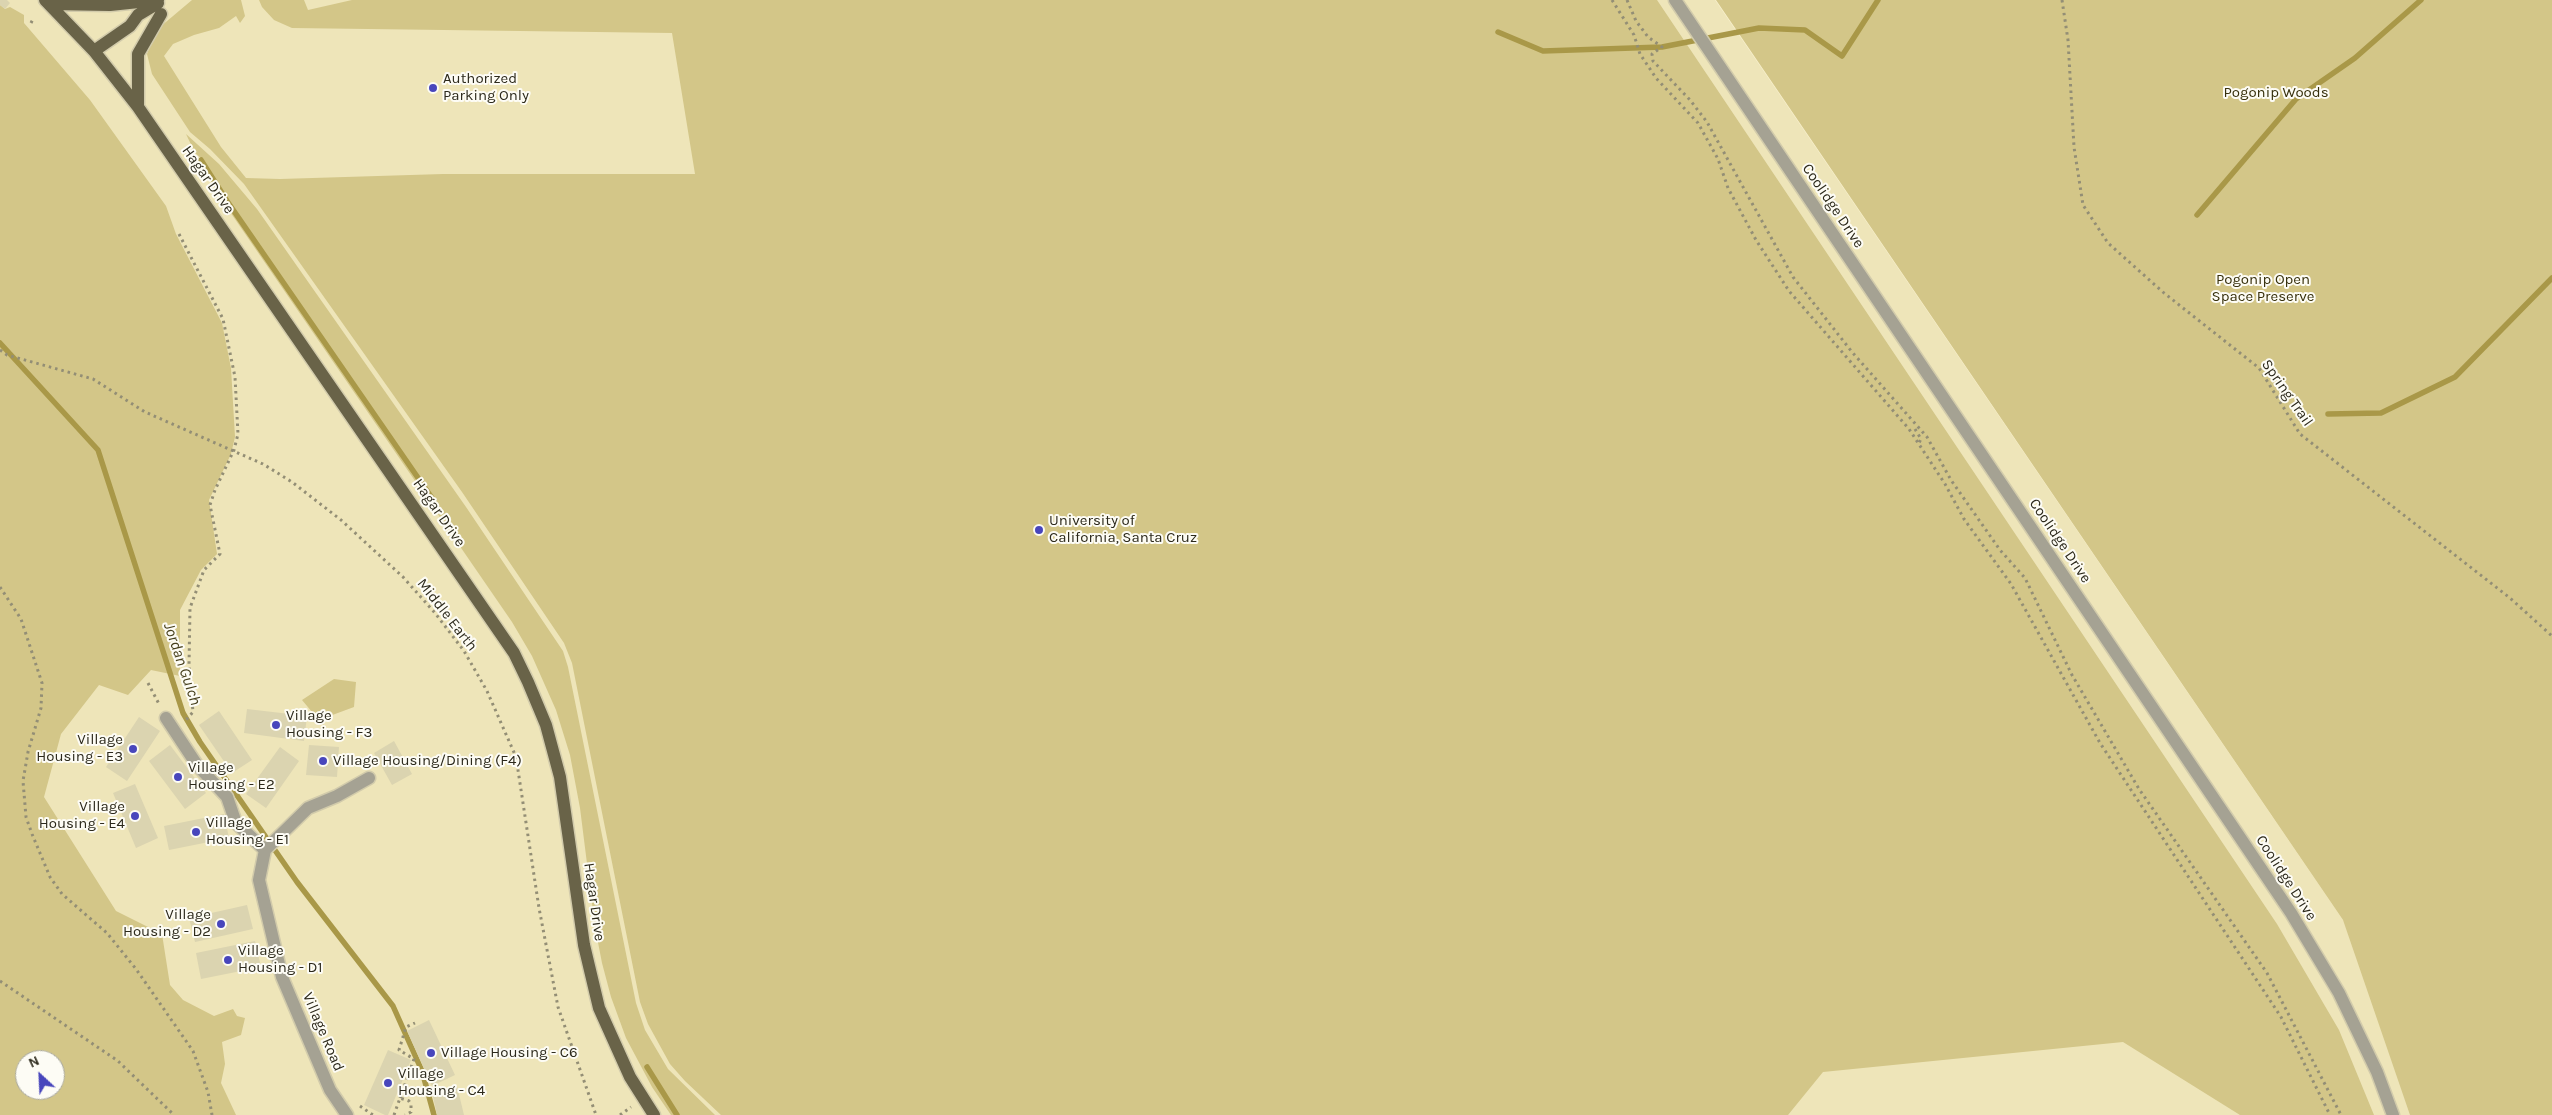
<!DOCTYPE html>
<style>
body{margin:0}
#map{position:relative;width:2552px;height:1115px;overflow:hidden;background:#f7efcb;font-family:Karla,sans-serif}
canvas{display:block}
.north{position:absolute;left:15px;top:1050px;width:50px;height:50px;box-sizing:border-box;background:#fdfcf5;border:1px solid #a9a89e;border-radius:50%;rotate:335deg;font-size:14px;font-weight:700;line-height:20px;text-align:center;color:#2c291b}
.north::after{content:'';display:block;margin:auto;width:18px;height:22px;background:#4846bc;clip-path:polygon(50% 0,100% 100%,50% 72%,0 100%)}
</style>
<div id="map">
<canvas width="2552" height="1115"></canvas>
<div class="north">N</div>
</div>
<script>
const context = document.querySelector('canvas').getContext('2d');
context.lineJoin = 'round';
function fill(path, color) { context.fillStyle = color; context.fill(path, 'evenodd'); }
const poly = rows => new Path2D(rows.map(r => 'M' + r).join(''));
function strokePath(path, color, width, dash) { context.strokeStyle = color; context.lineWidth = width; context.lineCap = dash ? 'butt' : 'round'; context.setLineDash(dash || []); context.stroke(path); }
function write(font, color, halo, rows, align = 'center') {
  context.font = font + ' Karla,sans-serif'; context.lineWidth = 4; context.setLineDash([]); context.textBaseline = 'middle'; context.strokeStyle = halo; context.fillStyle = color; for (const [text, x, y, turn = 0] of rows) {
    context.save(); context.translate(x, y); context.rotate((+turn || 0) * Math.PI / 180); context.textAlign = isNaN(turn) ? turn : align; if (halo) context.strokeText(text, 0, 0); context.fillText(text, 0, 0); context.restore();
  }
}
fill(poly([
 [0,0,1715,0,2476,1115,0,1115],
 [25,1060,55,1060,55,1090,25,1090]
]), '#eee5b9');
fill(poly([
 [192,0,241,0,245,16,240,23,236,16,219,28,194,35,173,44,164,56,221,147,246,178,280,179,443,174,695,174,672,33,292,28,274,20,262,7,259,0,304,0,308,10,352,0,1657,0,2277,924,2339,1030,2374,1115,2240,1115,2123,1042,1823,1072,1788,1115,721,1115,685,1081,670,1064,648,1024,640,1002,572,663,564,643,462,492,244,184,210,149,190,132,152,74,147,54,152,41,160,27],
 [1716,0,2552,0,2552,1115,2410,1115,2343,920],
 [0,5,5,9,10,7,24,15,24,23,90,100,166,206,176,234,222,323,231,368,235,437,231,454,209,500,217,554,201,570,180,610,180,676,151,670,128,695,99,685,61,734,44,797,116,911,162,934,170,985,183,1000,214,1016,233,1009,237,1016,245,1018,241,1035,222,1042,225,1064,221,1083,236,1115,0,1115],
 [25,1060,55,1060,55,1090,25,1090],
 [186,134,219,164,257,209,466,507,563,651,568,667,636,1003,645,1030,668,1069,715,1115,671,1115,652,1087,626,1038,611,997,602,963,595,927,580,808,570,755,556,710,532,656,512,622,215,190,220,187,203,160,195,153],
 [334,679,356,682,354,707,327,717,323,725,302,700]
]), '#d3c688');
strokePath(poly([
 [1498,32,1543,51,1662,47,1759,28,1805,30,1842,56,1878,0],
 [201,160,227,201,434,501],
 [2197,215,2296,99,2355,58,2421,0],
 [0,343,98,450,183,713,200,742,297,882,393,1006,422,1071,434,1115],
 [2328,414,2381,413,2455,377,2552,278],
 [647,1067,677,1115]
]), '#a99848', 5.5);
fill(poly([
 [0,0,7,0,10,3,5,9,0,5],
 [247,709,307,716,304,741,244,733],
 [219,711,252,760,232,773,199,725],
 [139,717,160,731,127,781,106,767],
 [394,741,412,774,392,785,374,753],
 [170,745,206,793,185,809,149,761],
 [309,745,339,747,337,777,306,775],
 [280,747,299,761,266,808,246,794],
 [135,784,158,838,136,848,113,793],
 [224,814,229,838,169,850,164,826],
 [247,905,253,929,195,942,189,918],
 [255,941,261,967,201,979,196,953],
 [429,1020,455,1075,432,1086,407,1031],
 [388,1050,411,1060,388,1115,385,1115,364,1105],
 [457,1086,464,1115,437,1115,432,1092]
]), '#dbd4b0');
const minor = poly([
 [1675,0,2291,913,2339,993,2377,1072,2393,1115],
 [166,718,197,765,227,797,236,823,265,850],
 [347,1115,330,1090,282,977,259,880,265,850,308,808,337,796,369,778]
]);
const major = poly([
 [45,0,94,51,138,107,514,653,528,682,546,725,560,777,584,945,599,1008,630,1077,654,1115],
 [50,4,110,5,158,0],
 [94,51,130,26,138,15,158,3],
 [138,107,138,54,161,14]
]);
strokePath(minor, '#d2cbab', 15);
strokePath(major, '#d2cbab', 15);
strokePath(poly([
 [1612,0,1634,35,1640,54,1656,78,1698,123,1718,159,1728,188,1756,240,1789,291,1909,429,1945,484,1964,519,2011,584,2100,743,2281,1017,2330,1115],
 [1627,0,1636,21,1648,37,1662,47,1652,54,1653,61,1690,100,1707,122,1793,277,1852,352,1927,437,1951,480,2000,550,2025,578,2072,675,2139,789,2267,973,2341,1115],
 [2062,0,2068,40,2074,147,2083,205,2108,243,2164,293,2259,368,2300,434,2510,598,2552,636],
 [31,23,33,19],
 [179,234,223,319,235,377,238,434,234,450,215,490,210,505,220,554,204,570,190,608,189,665,193,712,186,720],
 [0,350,7,355,93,379,145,412,263,464,292,482,341,520,403,577,435,613,464,651,487,691,516,757,539,908,558,1007,596,1115],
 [1915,429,1921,439,1918,445],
 [0,587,21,619,42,683,41,708,28,752,23,781,26,817,32,834,50,877,62,894,107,933,136,969,193,1051,208,1092,212,1115],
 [148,683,159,704],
 [0,981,118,1061,174,1115],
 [400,1098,414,1059,399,1050,406,1027,415,1023],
 [360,1106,373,1115],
 [394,1115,400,1098,409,1101,411,1104,411,1112,405,1115],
 [620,1115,631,1107]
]), '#938e75', 3, [2.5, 4]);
strokePath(minor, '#a5a293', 12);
strokePath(major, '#696348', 12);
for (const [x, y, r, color] of [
 [433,88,5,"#4846bc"],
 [1039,530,5,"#4846bc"],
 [276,725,5,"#4846bc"],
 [133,749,5,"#4846bc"],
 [323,761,5,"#4846bc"],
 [178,777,5,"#4846bc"],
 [135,816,5,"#4846bc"],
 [196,832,5,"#4846bc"],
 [221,924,5,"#4846bc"],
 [228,960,5,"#4846bc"],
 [431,1053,5,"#4846bc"],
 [388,1083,5,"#4846bc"]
]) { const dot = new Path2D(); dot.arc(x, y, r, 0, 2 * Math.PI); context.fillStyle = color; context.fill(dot); strokePath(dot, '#fdfcf5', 2); }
write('15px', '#2c291b', '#fdfcf5', [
 ["Authorized",443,79],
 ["Parking Only",443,96],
 ["University of",1049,521],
 ["California, Santa Cruz",1049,538],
 ["Village",286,716],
 ["Housing - F3",286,733],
 ["Village",123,740,"right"],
 ["Housing - E3",123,757,"right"],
 ["Village Housing/Dining (F4)",333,761],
 ["Village",188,768],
 ["Housing - E2",188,785],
 ["Village",125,807,"right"],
 ["Housing - E4",125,824,"right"],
 ["Village",206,823],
 ["Housing - E1",206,840],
 ["Village",211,915,"right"],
 ["Housing - D2",211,932,"right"],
 ["Village",238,951],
 ["Housing - D1",238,968],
 ["Village Housing - C6",441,1053],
 ["Village",398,1074],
 ["Housing - C4",398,1091]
], 'left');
write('15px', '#37300c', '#fdfcf5', [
 ["Pogonip Woods",2276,93],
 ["Pogonip Open",2263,280],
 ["Space Preserve",2263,297]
]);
write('15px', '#2c291b', '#fdfcf5', [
 ["Hagar Drive",208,180,55],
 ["Coolidge Drive",1833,206,56],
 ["Spring Trail",2287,393,55],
 ["Hagar Drive",439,513,55],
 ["Coolidge Drive",2060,541,56],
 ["Middle Earth",447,615,52],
 ["Coolidge Drive",2286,878,57],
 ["Hagar Drive",594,902,82],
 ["Village Road",323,1032,67]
]);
write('italic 16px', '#463f1c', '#fdfcf5', [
 ["Jordan Gulch",182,664,71]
]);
</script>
